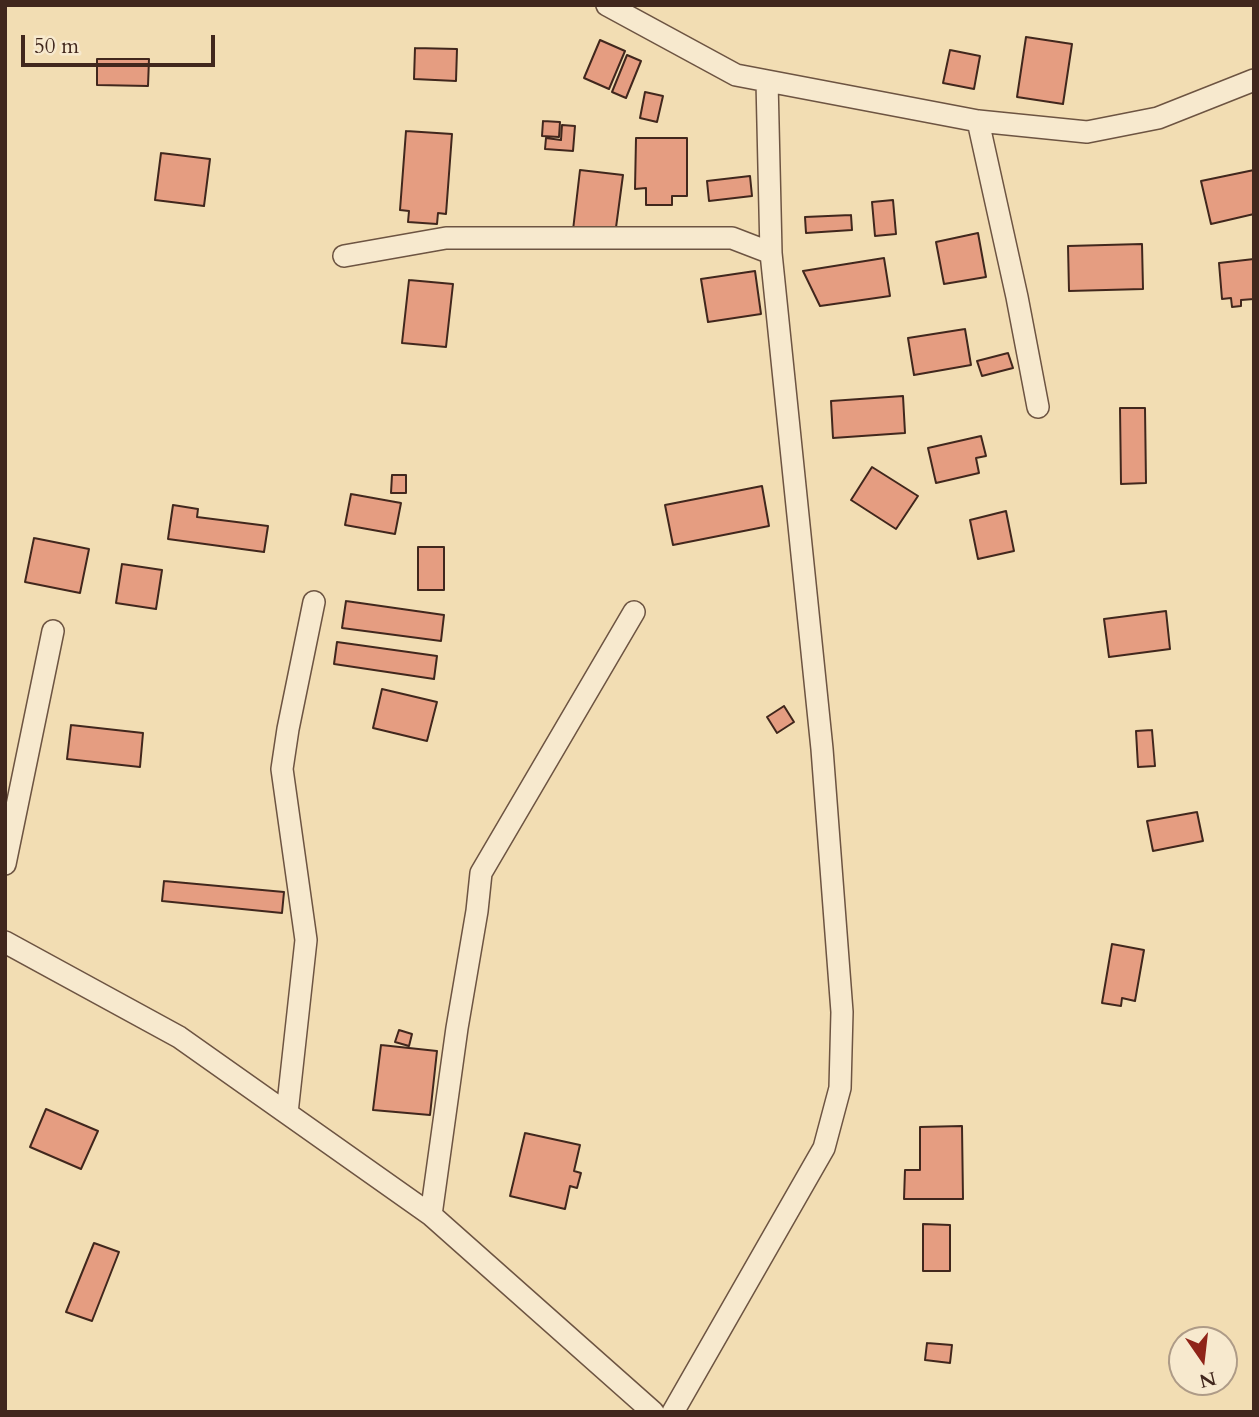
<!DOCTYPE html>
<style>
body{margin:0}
#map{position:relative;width:1259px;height:1417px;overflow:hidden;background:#f2ddb3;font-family:Cardo,serif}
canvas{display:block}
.frame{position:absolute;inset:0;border:7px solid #41271d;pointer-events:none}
.north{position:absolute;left:1168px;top:1326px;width:70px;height:70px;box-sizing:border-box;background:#f7e9ce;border:2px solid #ae9b87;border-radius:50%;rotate:166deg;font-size:19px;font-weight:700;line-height:28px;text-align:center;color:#41271d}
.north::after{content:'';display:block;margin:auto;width:24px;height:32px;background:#8f2418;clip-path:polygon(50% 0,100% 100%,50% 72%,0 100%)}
.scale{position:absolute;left:21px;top:35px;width:194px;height:32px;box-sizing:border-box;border:4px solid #41271d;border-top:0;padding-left:9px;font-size:21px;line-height:24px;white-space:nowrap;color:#41271d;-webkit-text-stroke:5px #f7e9ce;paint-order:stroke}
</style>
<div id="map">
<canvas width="1259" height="1417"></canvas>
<div class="frame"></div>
<div class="north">N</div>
<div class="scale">50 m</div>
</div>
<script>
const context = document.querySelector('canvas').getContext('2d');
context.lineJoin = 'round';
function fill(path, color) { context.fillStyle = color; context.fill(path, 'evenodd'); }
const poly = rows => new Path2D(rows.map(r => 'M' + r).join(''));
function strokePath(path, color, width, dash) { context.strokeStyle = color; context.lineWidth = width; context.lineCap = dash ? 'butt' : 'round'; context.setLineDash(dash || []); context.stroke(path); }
const building = poly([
 [1026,37,1072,44,1063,104,1017,97,1026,37],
 [600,40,625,51,609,89,584,78,600,40],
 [415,48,457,49,456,81,414,79,415,48],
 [950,50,980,56,974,89,943,83,950,50],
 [627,55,641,61,626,98,612,92,627,55],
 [97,59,149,59,148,86,97,85,97,59],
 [645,92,663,96,657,122,640,118,645,92],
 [543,121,560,122,559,137,542,136,543,121],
 [562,125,575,126,573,151,545,149,546,138,561,140,562,125],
 [406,131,452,134,446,214,438,213,437,224,408,222,409,211,400,210,406,131],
 [636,138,687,138,687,196,672,196,672,205,646,205,646,188,635,189,636,138],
 [161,153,210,159,204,206,155,200,161,153],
 [580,170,623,175,615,235,573,230,580,170],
 [1254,170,1254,214,1211,224,1201,181,1254,170],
 [750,176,752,196,709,201,707,181,750,176],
 [893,200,896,234,875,236,872,202,893,200],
 [851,215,852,230,806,233,805,217,851,215],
 [978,233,986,277,944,284,936,242,978,233],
 [1142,244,1143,289,1069,291,1068,246,1142,244],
 [884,258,890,296,820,306,803,271,884,258],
 [1254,259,1254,299,1241,300,1241,306,1232,307,1231,298,1222,299,1219,263,1254,259],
 [755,271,761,314,708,322,701,279,755,271],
 [409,280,453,284,446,347,402,343,409,280],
 [965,329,971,365,914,375,908,338,965,329],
 [1008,353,1013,368,982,376,977,361,1008,353],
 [903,396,905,433,833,438,831,401,903,396],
 [1120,408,1145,408,1146,483,1121,484,1120,408],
 [981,436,986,456,976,458,979,473,936,483,928,448,981,436],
 [872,467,918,496,896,529,851,500,872,467],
 [392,475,406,475,406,493,391,493,392,475],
 [762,486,769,526,673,545,665,505,762,486],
 [351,494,401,503,395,534,345,525,351,494],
 [173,505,198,509,197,517,268,526,264,552,168,539,173,505],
 [1006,511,1014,551,978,559,970,520,1006,511],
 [34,538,89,549,80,593,25,582,34,538],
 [418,547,444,547,444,590,418,590,418,547],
 [122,564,162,570,156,609,116,603,122,564],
 [346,601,444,615,441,641,342,628,346,601],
 [1166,611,1170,649,1109,657,1104,619,1166,611],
 [337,642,437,656,434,679,334,664,337,642],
 [382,689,437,702,427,741,373,728,382,689],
 [784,706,794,722,777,733,767,717,784,706],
 [71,725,143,733,140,767,67,759,71,725],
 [1152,730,1155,766,1138,767,1136,731,1152,730],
 [1197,812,1203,841,1153,851,1147,821,1197,812],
 [164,881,284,892,282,913,162,901,164,881],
 [1112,944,1144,950,1135,1001,1122,998,1121,1006,1102,1003,1112,944],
 [399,1030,412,1034,409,1046,395,1042,399,1030],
 [381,1045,437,1051,430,1115,373,1110,381,1045],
 [46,1109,98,1131,81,1169,30,1147,46,1109],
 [962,1126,963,1199,904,1199,905,1170,920,1170,920,1127,962,1126],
 [525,1133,580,1145,574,1171,581,1173,577,1188,570,1186,565,1209,510,1196,525,1133],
 [923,1224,950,1225,950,1271,923,1271,923,1224],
 [94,1243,119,1252,92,1321,66,1312,94,1243],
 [927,1343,952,1345,950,1363,925,1360,927,1343]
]);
fill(building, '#e59d81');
strokePath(building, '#41271d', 2);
const minor = poly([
 [607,5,736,75,978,121,1087,132,1158,118,1254,80],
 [978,121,1017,297,1038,407],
 [344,256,446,238,732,238,771,253],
 [5,864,53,631],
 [5,942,179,1037,431,1215,653,1412],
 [287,1113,306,940,282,769,288,729,314,602],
 [431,1215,457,1028,477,911,481,873,634,612],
 [673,1412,824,1148,840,1088,842,1012,822,749,771,253,767,81]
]);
strokePath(minor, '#6d5442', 24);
strokePath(minor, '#f7e9ce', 21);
</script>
